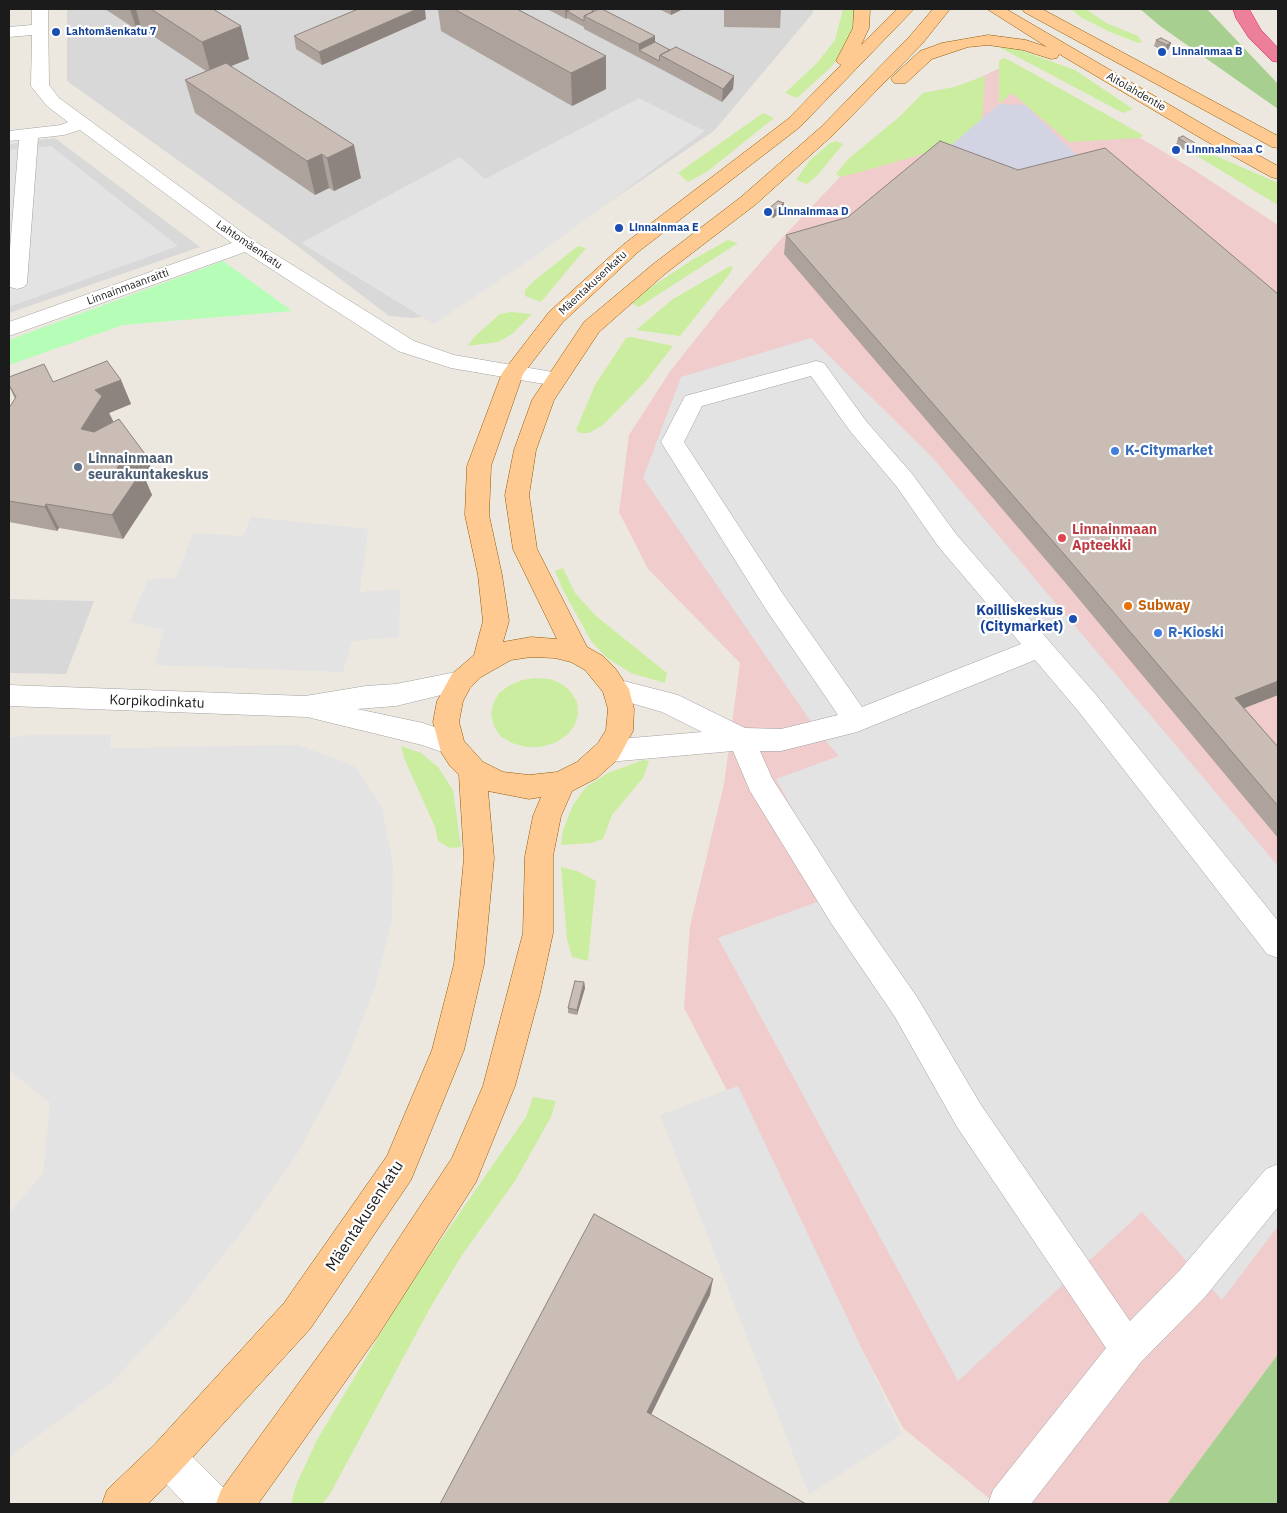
<!DOCTYPE html>
<meta charset="utf-8">
<style>
body{margin:0}
#map{position:relative;width:1287px;height:1513px;overflow:hidden;background:#ede8df;font-family:"IBM Plex Sans",sans-serif}
canvas{display:block}
.frame{position:absolute;inset:0;border:10px solid #1b1b1b;pointer-events:none}
</style>
<div id="map">
<canvas width="1287" height="1513"></canvas>
<div class="frame"></div>
</div>
<script>
const context = document.querySelector('canvas').getContext('2d');
context.lineJoin = 'round';
function fill(path, color) { context.fillStyle = color; context.fill(path, 'evenodd'); }
const poly = rows => new Path2D(rows.map(r => 'M' + r).join(''));
function strokePath(path, color, width, dash) { context.strokeStyle = color; context.lineWidth = width; context.lineCap = dash ? 'butt' : 'round'; context.setLineDash(dash || []); context.stroke(path); }
function write(font, color, halo, rows, align = 'center') {
  context.font = font + ' "IBM Plex Sans",sans-serif'; context.lineWidth = 4.5; context.setLineDash([]); context.textBaseline = 'middle'; context.strokeStyle = halo; context.fillStyle = color; for (const [text, x, y, turn = 0] of rows) {
    context.save(); context.translate(x, y); context.rotate((+turn || 0) * Math.PI / 180); context.textAlign = isNaN(turn) ? turn : align; if (halo) context.strokeText(text, 0, 0); context.fillText(text, 0, 0); context.restore();
  }
}
fill(poly([
 [67,9,813,9,813,13,714,131,442,315,413,318,389,316,288,239,67,81],
 [55,138,200,247,9,313,9,144],
 [9,599,94,601,66,674,9,673]
]), '#d9d8d8');
fill(poly([
 [998,69,1023,70,1063,92,1194,170,1278,225,1278,1354,1167,1504,996,1504,903,1428,684,1008,690,926,724,784,740,663,648,569,619,512,629,435,671,370,718,311,781,239,840,177,972,81]
]), '#f1cccc');
fill(poly([
 [843,9,856,9,856,12,854,30,843,53,830,68,797,98,785,93,817,63,835,40],
 [1071,9,1086,9,1106,23,1138,36,1142,42,1138,43,1110,32,1082,18],
 [999,47,1020,50,1075,70,1133,109,1123,113],
 [1004,58,1009,60,1143,135,1139,138,1069,142,1012,93,999,104,999,61],
 [985,76,982,120,955,145,853,174,840,177,836,174,848,159,898,118,923,93,954,87],
 [763,113,774,118,708,171,688,182,678,173],
 [836,141,843,144,817,176,807,184,796,180,809,161,830,143],
 [1207,152,1278,183,1278,205,1197,156],
 [728,240,738,243,639,307,632,304,644,292,692,260],
 [578,246,586,248,541,302,525,296,525,290,535,280],
 [730,266,733,268,728,276,680,336,636,330,673,299],
 [511,312,532,314,512,334,498,342,468,346,474,337,500,314],
 [631,337,673,346,645,382,603,425,589,433,580,433,576,430,595,385,626,338],
 [563,568,575,593,596,616,667,673,665,683,631,673,607,658,591,641,563,590,555,571],
 [536,678,550,679,562,684,571,692,577,702,578,714,575,725,567,735,555,743,540,747,526,747,512,743,500,736,494,726,491,715,493,704,499,693,510,685,522,680],
 [401,746,421,753,438,767,453,790,461,847,450,848,438,841,435,827,404,758],
 [643,760,649,761,643,778,612,815,603,839,591,843,561,845,563,830,573,805,586,787,608,773],
 [561,867,577,871,596,881,588,961,572,957,567,939],
 [533,1097,556,1101,551,1117,515,1181,462,1255,430,1308,330,1494,322,1504,291,1504,296,1485,317,1440,407,1289,526,1117]
]), '#caeda0');
fill(poly([
 [1140,9,1207,9,1278,84,1278,109,1160,26],
 [1278,1354,1278,1504,1167,1504]
]), '#a7d090');
fill(poly([
 [223,261,292,311,123,325,9,365,9,340]
]), '#b6fdb8');
fill(poly([
 [639,98,705,131,536,256,434,324,301,243,460,157,485,179],
 [51,146,178,246,9,307,9,150],
 [811,338,932,457,1278,866,1278,1226,1222,1300,1142,1212,958,1381,718,938,839,894,776,779,839,756,818,732,643,478,681,377],
 [251,517,368,529,360,592,400,589,399,637,352,641,343,672,155,665,163,630,130,622,148,579,176,578,193,533,243,536],
 [30,735,110,735,111,748,298,745,355,766,382,808,393,864,392,922,376,984,344,1067,296,1156,241,1233,178,1312,112,1382,9,1457,9,1213,43,1173,50,1103,9,1070,9,738],
 [738,1086,902,1434,809,1495,660,1115]
]), '#e3e3e3');
fill(poly([
 [999,104,1025,105,1067,146,1090,166,1021,184,941,154]
]), '#d3d4e3');
const minor = poly([
 [32,9,48,9,49,85,59,98,254,241,414,341,454,355,564,374,567,379,564,384,556,386,451,368,398,351,245,252,9,336,9,322,232,243,80,130,64,135,38,138,27,283,24,287,17,289,10,287,9,261,19,140,9,141,9,131,61,125,68,122,47,106,31,86,32,35,9,37,9,27,32,25,32,9],
 [816,361,824,363,866,421,913,475,956,534,1097,696,1278,921,1278,958,1267,954,1079,712,1035,660,857,732,781,751,760,751,772,778,853,905,917,997,981,1105,1130,1321,1179,1271,1266,1169,1278,1164,1278,1207,1205,1297,1141,1362,1031,1504,988,1504,993,1490,1106,1348,957,1127,895,1017,831,923,750,791,733,751,608,762,598,759,594,751,598,743,608,740,702,732,662,712,607,696,603,689,607,682,616,679,678,695,745,728,781,729,838,715,765,608,661,442,685,396,816,361],
 [811,376,850,431,897,487,938,546,1021,644,862,707,783,594,684,442,702,406,811,376],
 [461,671,470,674,474,681,470,688,396,706,357,709,423,723,461,736,465,744,461,752,451,755,422,745,307,717,9,706,9,685,305,696,366,686,396,684,461,671],
 [167,1439,180,1445,226,1490,231,1504,185,1504,154,1471,148,1458,154,1445,167,1439]
]);
const major = poly([
 [854,9,870,9,869,28,861,45,897,9,914,9,800,127,638,252,563,322,523,374,491,466,489,515,502,575,509,621,503,642,531,637,557,639,513,549,505,495,514,450,532,400,584,322,652,265,741,197,821,127,910,36,933,9,950,9,922,44,833,135,755,205,666,273,599,332,554,400,536,450,529,495,537,549,587,647,603,656,615,668,629,689,634,709,633,731,618,759,597,778,572,791,561,816,553,856,553,933,540,993,515,1086,476,1182,377,1337,258,1504,216,1504,221,1490,351,1311,452,1158,483,1086,523,933,525,856,533,816,541,797,529,799,488,791,494,858,484,964,464,1050,411,1180,310,1329,180,1471,148,1504,102,1504,107,1490,154,1445,284,1303,387,1156,432,1050,454,964,464,858,459,775,450,766,441,752,433,722,437,701,452,674,474,655,483,621,478,575,465,515,467,466,502,373,549,312,582,282,624,244,788,119,841,65,836,61,853,28,854,9],
 [531,657,555,658,571,662,585,670,603,692,608,709,606,730,598,743,577,762,557,772,529,775,503,772,483,762,464,741,459,722,463,701,470,688,481,677,511,660,531,657],
 [987,9,1006,9,1216,132,1278,166,1278,179,1271,177,1204,140,1059,54,1057,58,1051,59,1023,50,988,45,968,47,932,59,906,83,894,83,891,79,894,75,920,51,942,43,988,35,1026,40,1047,47,987,9],
 [1022,9,1042,9,1278,136,1278,148,1272,147,1024,12,1022,9]
]);
const highway = poly([
 [1233,9,1249,9,1261,30,1278,48,1278,62,1272,61,1249,38,1236,18,1233,9]
]);
strokePath(minor, '#a2a2a2', 1);
strokePath(major, '#915900', 1);
strokePath(highway, '#e11767', 1);
fill(minor, '#fff');
fill(major, '#ffca92');
fill(highway, '#ec7f9a');
fill(poly([
 [105,9,213,9,249,59,231,66,361,178,334,191,329,188,315,195,195,113,185,80,206,71,141,28,137,30],
 [438,9,517,9,606,56,606,89,572,106,441,31],
 [547,9,590,9,655,36,655,42,670,50,734,76,733,89,722,102,659,68,584,29,584,27,567,18,566,19],
 [659,9,683,9,671,15],
 [724,9,781,9,780,28,724,27],
 [426,19,322,65,296,49,294,36],
 [1156,40,1171,43,1168,50,1164,52,1154,46],
 [1178,138,1195,143,1193,150,1188,152,1176,145],
 [784,203,784,210,773,218,767,215,768,209],
 [786,235,1278,294,1278,695,1244,708,1278,747,1278,838,1063,580,784,254],
 [9,377,53,382,121,380,131,404,109,413,113,421,112,423,155,478,146,481,152,495,123,539,59,528,57,531,9,522,9,408,15,399,9,386],
 [584,982,585,988,577,1015,568,1013,568,1008]
]), '#ada39c');
fill(poly([
 [130,9,136,9,141,28,137,30],
 [417,9,425,9,426,19,322,65,319,52],
 [565,9,582,9,567,11,567,18,566,19],
 [671,9,683,9,671,15],
 [241,26,249,59,211,74,202,42],
 [655,36,655,49,639,50,639,44],
 [1171,43,1168,50,1164,52,1167,45],
 [606,56,606,89,572,106,571,73],
 [734,76,733,89,722,102,723,89],
 [1195,143,1193,150,1188,152,1190,145],
 [354,145,361,178,334,191,327,158],
 [322,154,329,188,315,195,307,161],
 [784,203,784,210,773,218,773,211],
 [121,380,131,404,109,413,113,421,93,454,81,429,95,390],
 [145,454,155,478,146,481,152,495,123,539,112,515,117,468,121,462],
 [46,504,59,528,57,531,45,507],
 [1278,681,1278,695,1224,716,1235,698],
 [584,982,585,988,577,1015,577,1010],
 [713,1279,710,1295,647,1423,647,1412]
]), '#8d847f');
const building = poly([
 [151,9,213,9,241,26,202,42,151,9],
 [358,9,417,9,319,52,294,36,358,9],
 [454,9,517,9,606,56,571,73,454,9],
 [572,9,590,9,594,11,584,16,584,21,567,11,572,9],
 [599,9,602,9,655,36,639,44,584,16,599,9],
 [1161,38,1171,43,1167,45,1156,40,1161,38],
 [655,42,670,50,660,55,659,61,639,50,655,42],
 [676,47,734,76,723,89,660,55,676,47],
 [226,63,354,145,327,158,322,154,307,161,185,80,226,63],
 [1183,136,1195,143,1190,145,1178,138,1183,136],
 [940,141,1018,170,1105,148,1278,294,1278,681,1235,698,1278,747,1278,806,1070,561,786,235,848,217,940,141],
 [778,201,784,203,773,211,768,209,778,201],
 [107,361,121,380,95,390,102,396,81,429,94,432,119,419,145,454,121,462,117,468,142,471,112,515,46,504,45,507,9,501,9,408,16,397,9,385,9,377,44,364,53,382,107,361],
 [575,981,584,982,577,1010,568,1008,575,981],
 [594,1214,713,1279,647,1412,806,1504,440,1504,594,1214]
]);
fill(building, '#c9bdb5');
strokePath(building, '#8d847f', 1);
for (const [x, y, r, color] of [
 [56,32,5,"#1a4fb4"],
 [1162,52,5,"#1a4fb4"],
 [1176,150,5,"#1a4fb4"],
 [768,212,5,"#1a4fb4"],
 [619,228,5,"#1a4fb4"],
 [1115,451,5,"#3f7fe0"],
 [78,467,5,"#5c6f8a"],
 [1062,538,5,"#e0444e"],
 [1128,606,5,"#e8710a"],
 [1073,619,5,"#1a4fb4"],
 [1158,633,5,"#3f7fe0"]
]) { const dot = new Path2D(); dot.arc(x, y, r, 0, 2 * Math.PI); context.fillStyle = color; context.fill(dot); strokePath(dot, '#fff', 2); }
write('bold 11px', '#164399', '#fff', [
 ["Lahtomäenkatu 7",66,32],
 ["Linnainmaa B",1172,52],
 ["Linnnainmaa C",1186,150],
 ["Linnainmaa D",778,212],
 ["Linnainmaa E",629,228]
], 'left');
write('11px', '#1b1b1b', '#fff', [
 ["Aitolahdentie",1136,92,30],
 ["Lahtomäenkatu",249,245,34],
 ["Mäentakusenkatu",593,283,-43],
 ["Linnainmaanraitti",128,287,-20]
]);
write('bold 14px', '#366cbe', '#fff', [
 ["K-Citymarket",1125,451],
 ["R-Kioski",1168,633]
], 'left');
write('bold 14px', '#4e5e75', '#fff', [
 ["Linnainmaan",88,459],
 ["seurakuntakeskus",88,475]
], 'left');
write('bold 14px', '#be3a42', '#fff', [
 ["Linnainmaan",1072,530],
 ["Apteekki",1072,546]
], 'left');
write('bold 14px', '#c56008', '#fff', [
 ["Subway",1138,606]
], 'left');
write('bold 14px', '#164399', '#fff', [
 ["Koilliskeskus",1063,611],
 ["(Citymarket)",1063,627]
], 'right');
write('14px', '#1b1b1b', '#fff', [
 ["Korpikodinkatu",157,702,2]
]);
write('16px', '#1b1b1b', '#fff', [
 ["Mäentakusenkatu",365,1216,-57]
]);
</script>
